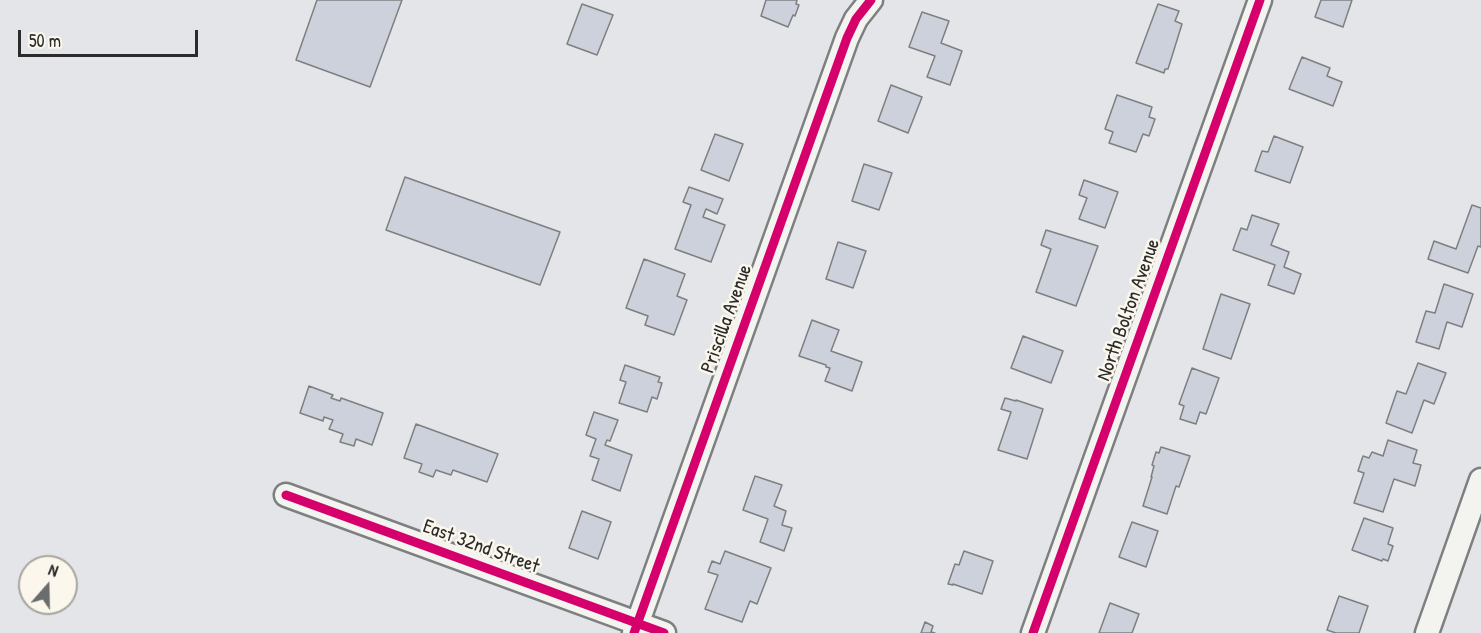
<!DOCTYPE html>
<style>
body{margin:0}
#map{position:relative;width:1481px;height:633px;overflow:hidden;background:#e3e5e8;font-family:"Patrick Hand",sans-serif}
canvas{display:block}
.north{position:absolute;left:18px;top:555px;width:60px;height:60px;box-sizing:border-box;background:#fbf7ec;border:2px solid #a8a59f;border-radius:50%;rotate:20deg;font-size:16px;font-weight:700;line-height:24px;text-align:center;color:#2b2b2b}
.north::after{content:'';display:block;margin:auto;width:21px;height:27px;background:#6b6c6d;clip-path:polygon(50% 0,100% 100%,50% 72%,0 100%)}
.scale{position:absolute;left:18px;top:30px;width:180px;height:27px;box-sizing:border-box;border:3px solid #2b2b2b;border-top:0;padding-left:8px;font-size:18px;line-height:21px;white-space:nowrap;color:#2b2b2b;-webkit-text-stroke:4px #fbf7ec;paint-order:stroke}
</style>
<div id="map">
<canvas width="1481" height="633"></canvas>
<div class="north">N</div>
<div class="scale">50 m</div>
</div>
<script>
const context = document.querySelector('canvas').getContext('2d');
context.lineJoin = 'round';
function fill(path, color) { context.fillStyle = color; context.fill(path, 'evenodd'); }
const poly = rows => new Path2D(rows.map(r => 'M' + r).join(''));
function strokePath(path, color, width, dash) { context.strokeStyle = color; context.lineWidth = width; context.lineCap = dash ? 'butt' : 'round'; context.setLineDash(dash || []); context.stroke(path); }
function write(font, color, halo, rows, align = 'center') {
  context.font = font + ' "Patrick Hand",sans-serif'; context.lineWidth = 5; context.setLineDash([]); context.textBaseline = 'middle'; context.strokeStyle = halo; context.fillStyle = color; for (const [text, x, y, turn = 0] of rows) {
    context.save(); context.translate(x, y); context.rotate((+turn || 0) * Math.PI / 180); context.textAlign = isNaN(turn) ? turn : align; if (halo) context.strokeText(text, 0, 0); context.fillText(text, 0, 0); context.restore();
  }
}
const building = poly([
 [317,0,402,0,370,87,296,60,317,0],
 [766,0,797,0,796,4,799,5,795,16,793,15,788,27,761,16,766,0],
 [1321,0,1352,0,1343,27,1315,17,1321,0],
 [582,4,613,15,597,55,567,44,582,4],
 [1158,4,1179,11,1175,21,1182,24,1168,69,1165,69,1164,73,1136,63,1158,4],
 [922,12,949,21,941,43,962,51,950,85,927,77,935,56,909,47,922,12],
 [1302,57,1330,68,1327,76,1342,82,1333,106,1289,89,1302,57],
 [891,85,922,97,908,133,878,121,891,85],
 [1117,95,1152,107,1149,117,1155,119,1149,136,1143,134,1136,152,1109,143,1113,132,1105,129,1117,95],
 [715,134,743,144,729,181,701,170,715,134],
 [1274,136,1303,147,1290,183,1255,171,1262,151,1268,152,1274,136],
 [864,164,892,173,879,210,852,201,864,164],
 [405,177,560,232,540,285,386,230,405,177],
 [1084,180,1118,192,1105,228,1079,219,1087,198,1079,195,1084,180],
 [689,187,723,199,717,214,706,209,703,217,725,225,711,262,675,249,691,205,683,202,689,187],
 [1472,205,1481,208,1481,247,1478,246,1468,273,1428,259,1434,241,1456,249,1472,205],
 [1252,215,1279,224,1271,245,1289,252,1284,267,1301,274,1294,294,1268,285,1275,265,1233,250,1241,228,1247,230,1252,215],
 [1046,230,1098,246,1076,306,1036,292,1051,249,1041,245,1046,230],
 [838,242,866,251,853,288,826,279,838,242],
 [644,259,685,274,677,296,687,300,674,335,645,325,648,316,626,308,644,259],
 [1444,284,1473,294,1462,327,1447,322,1439,349,1416,342,1426,311,1435,313,1444,284],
 [1221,294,1250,304,1231,359,1203,349,1221,294],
 [812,320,839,330,831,351,862,362,852,391,825,381,830,368,826,367,826,365,799,356,812,320],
 [1023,336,1063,351,1051,383,1011,368,1023,336],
 [1418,363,1446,373,1434,404,1424,400,1412,433,1386,423,1397,391,1406,394,1418,363],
 [625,365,660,377,658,382,662,383,657,399,652,397,647,412,619,403,626,382,620,380,625,365],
 [1192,368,1219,378,1206,414,1200,412,1196,424,1180,419,1184,406,1179,404,1192,368],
 [309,386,333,395,331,398,340,401,341,398,383,413,372,445,356,439,354,446,340,442,343,434,329,429,333,420,324,417,323,421,300,413,309,386],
 [1005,398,1016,401,1016,400,1043,409,1027,459,998,450,1011,412,1001,409,1005,398],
 [594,412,618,420,610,441,607,440,605,445,632,455,620,491,592,480,599,459,590,456,596,439,586,435,594,412],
 [416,424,498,454,487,482,453,470,451,475,436,470,433,477,419,472,422,464,404,458,416,424],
 [1388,440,1417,450,1413,463,1421,465,1415,486,1394,479,1383,512,1354,503,1364,473,1358,471,1363,456,1369,458,1372,452,1383,456,1388,440],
 [1161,447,1190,456,1179,487,1176,486,1167,514,1143,506,1152,477,1151,477,1154,466,1152,465,1156,452,1159,453,1161,447],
 [755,476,782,485,774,506,786,511,782,525,792,528,784,551,760,542,768,519,743,510,755,476],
 [582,511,611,522,598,559,569,548,582,511],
 [1364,518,1393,528,1388,544,1393,546,1388,561,1383,559,1382,561,1352,550,1364,518],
 [1132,522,1158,531,1146,567,1119,557,1132,522],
 [725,551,771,568,757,604,750,601,742,622,705,609,718,575,708,572,712,561,720,564,725,551],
 [964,551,993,561,982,594,953,584,953,585,948,584,955,564,959,565,964,551],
 [1339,596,1368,606,1359,633,1336,633,1327,630,1339,596],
 [1110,603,1139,614,1132,633,1099,633,1110,603],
 [925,622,933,626,931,632,935,633,921,633,925,622]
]);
fill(building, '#ccd1db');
strokePath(building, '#7e7f80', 1.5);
const minor = poly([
 [286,495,664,633],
 [634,633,847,38,856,19,871,0],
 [1033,633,1260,0],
 [1427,633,1481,480]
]);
strokePath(minor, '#7e7f80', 27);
strokePath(minor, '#f3f3f0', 22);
strokePath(poly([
 [286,495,664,633],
 [634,633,847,38,856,19,871,0],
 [1033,633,1260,0]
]), '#d6006c', 9);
write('20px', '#2b2b2b', '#fbf7ec', [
 ["North Bolton Avenue",1129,310,-70],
 ["Priscilla Avenue",727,319,-70],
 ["East 32nd Street",481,547,20]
]);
</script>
